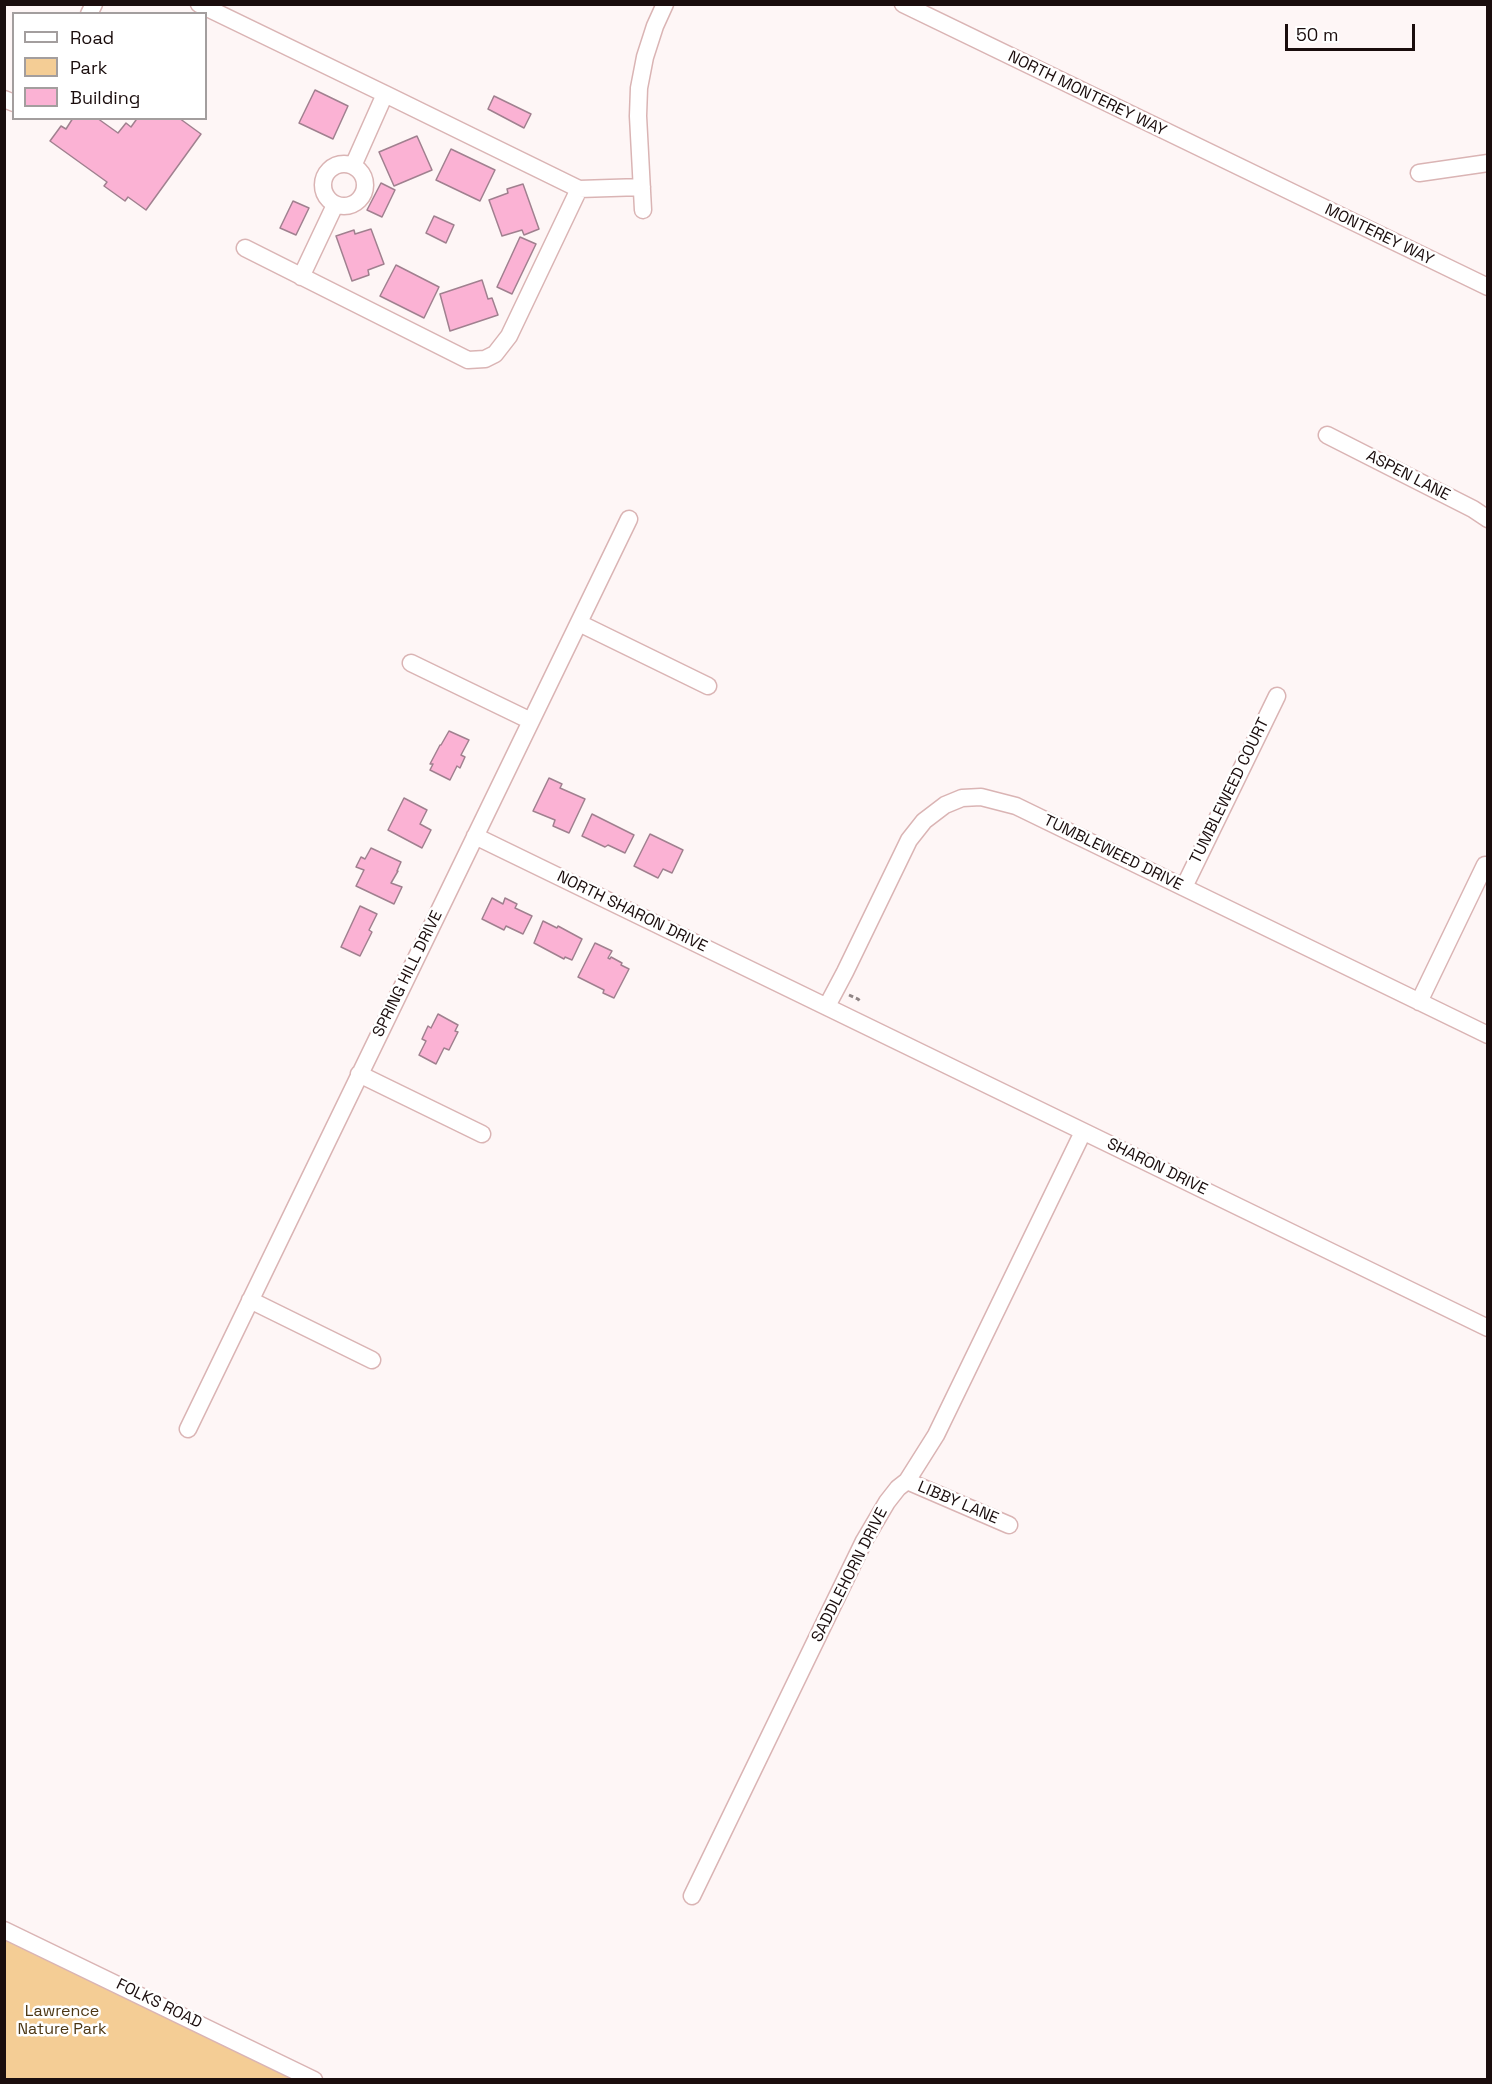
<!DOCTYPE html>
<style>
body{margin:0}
#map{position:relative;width:1492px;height:2084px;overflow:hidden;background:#fef6f6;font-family:"Space Grotesk",sans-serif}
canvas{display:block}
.frame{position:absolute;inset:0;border:6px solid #1a0d0d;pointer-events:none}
.legend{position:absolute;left:12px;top:12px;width:195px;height:108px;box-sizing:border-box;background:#fff;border:2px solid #a39e9e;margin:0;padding:8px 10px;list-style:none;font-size:18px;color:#1a0d0d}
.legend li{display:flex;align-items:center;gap:12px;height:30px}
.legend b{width:30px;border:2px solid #a39e9e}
.scale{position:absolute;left:1285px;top:24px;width:130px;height:27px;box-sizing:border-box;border:3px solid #1a0d0d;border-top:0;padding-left:8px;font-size:18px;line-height:21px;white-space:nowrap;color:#1a0d0d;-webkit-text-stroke:4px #fff;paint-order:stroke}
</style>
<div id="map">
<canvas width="1492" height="2084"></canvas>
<div class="frame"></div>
<ul class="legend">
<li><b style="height:8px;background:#fff"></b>Road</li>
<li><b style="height:16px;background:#f4cd95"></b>Park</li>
<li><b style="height:16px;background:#fbb2d4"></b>Building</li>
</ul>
<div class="scale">50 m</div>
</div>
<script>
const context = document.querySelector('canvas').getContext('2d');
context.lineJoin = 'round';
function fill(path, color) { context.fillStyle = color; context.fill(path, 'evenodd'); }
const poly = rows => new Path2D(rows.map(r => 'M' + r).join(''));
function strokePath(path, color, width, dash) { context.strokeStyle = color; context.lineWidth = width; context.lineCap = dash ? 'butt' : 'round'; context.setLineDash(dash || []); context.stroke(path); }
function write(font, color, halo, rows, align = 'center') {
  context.font = font + ' "Space Grotesk",sans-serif'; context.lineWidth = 5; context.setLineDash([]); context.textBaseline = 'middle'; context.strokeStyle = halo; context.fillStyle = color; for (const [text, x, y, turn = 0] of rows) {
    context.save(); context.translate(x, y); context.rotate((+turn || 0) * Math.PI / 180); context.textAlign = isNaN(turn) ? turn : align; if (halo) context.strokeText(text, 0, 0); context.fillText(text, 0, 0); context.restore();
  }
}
fill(poly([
 [4,1930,293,2069,291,2079,5,2079]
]), '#f4cd95');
const building = poly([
 [315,90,348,106,333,139,299,123,315,90],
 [494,96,531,114,524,128,488,109,494,96],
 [73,118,97,118,118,133,126,123,131,127,136,120,134,118,179,118,201,134,146,210,128,197,125,201,104,186,107,182,50,141,61,126,66,129,73,118],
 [417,136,432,170,394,186,379,152,417,136],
 [451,149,495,170,480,201,436,180,451,149],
 [381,183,395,190,382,217,367,210,381,183],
 [523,184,539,229,524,235,522,230,502,236,489,200,508,193,507,189,523,184],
 [293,201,309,208,296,235,280,228,293,201],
 [434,216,454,225,446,243,426,233,434,216],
 [371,229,384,264,368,270,369,275,352,281,336,236,354,230,355,234,371,229],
 [520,237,536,244,512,294,497,287,520,237],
 [396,265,439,287,424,318,380,296,396,265],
 [482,280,488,299,492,298,498,315,450,331,440,294,482,280],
 [449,731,469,740,461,755,465,757,460,768,457,766,450,780,430,770,433,764,430,764,440,745,441,745,449,731],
 [549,778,562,784,560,788,585,799,569,833,553,826,555,820,533,811,549,778],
 [404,798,427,810,420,824,431,830,422,848,388,830,404,798],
 [592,814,634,835,625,853,608,845,605,847,582,836,592,814],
 [650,834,683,850,672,873,663,869,658,878,634,866,650,834],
 [371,848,401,862,397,871,398,871,391,883,402,887,394,904,356,886,364,870,356,867,361,857,365,859,371,848],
 [492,898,503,904,505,898,517,904,515,908,532,916,523,934,506,926,504,930,482,919,492,898],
 [360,906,377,914,369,930,372,932,360,956,341,947,360,906],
 [543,921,557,928,558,926,582,939,572,960,565,957,564,959,534,943,543,921],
 [595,943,612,951,608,958,610,959,611,957,622,963,621,965,629,969,614,998,603,993,604,990,578,977,595,943],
 [438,1014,458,1025,455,1031,458,1032,449,1050,444,1048,436,1064,419,1055,426,1041,422,1039,428,1026,431,1028,438,1014]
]);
fill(building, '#fbb2d4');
strokePath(building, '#a0808f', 1.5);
const minor = poly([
 [199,4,385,94,353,166],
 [903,4,1488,287],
 [89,14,94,4],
 [385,94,579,189],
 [4,99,14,103],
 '323 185a21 21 0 1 1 42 0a21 21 0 1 1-42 0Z',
 [1419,173,1488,163],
 [643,210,638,116,639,88,645,57,655,26,665,4],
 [245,248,468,360,485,359,495,354,509,336,579,189,642,187],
 [301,277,335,205],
 [1327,435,1473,509,1488,519],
 [579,623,708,686],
 [411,663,531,721],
 [475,836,1488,1328],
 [1184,887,1277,696],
 [1419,1002,1485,865],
 [827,1006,845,972,909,840,924,821,945,805,962,798,981,797,1016,806,1488,1035],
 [359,1074,482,1134],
 [250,1300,372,1360],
 [188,1429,629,519],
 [907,1481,1009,1525],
 [692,1896,864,1541,887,1502,898,1488,907,1481,936,1435,1083,1132],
 [4,1930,314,2080]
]);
strokePath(minor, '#dab4b4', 19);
strokePath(poly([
 [849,995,858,999,861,1003]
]), '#8f8484', 3, [4.5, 3]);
strokePath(minor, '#fff', 16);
write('16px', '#1a0d0d', '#fff', [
 ["NORTH MONTEREY WAY",1087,94,26],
 ["MONTEREY WAY",1379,235,26],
 ["ASPEN LANE",1408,476,27],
 ["TUMBLEWEED COURT",1230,791,-64],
 ["TUMBLEWEED DRIVE",1113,853,26],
 ["NORTH SHARON DRIVE",632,912,26],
 ["SPRING HILL DRIVE",408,974,-64],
 ["SHARON DRIVE",1157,1167,26],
 ["LIBBY LANE",958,1503,23],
 ["SADDLEHORN DRIVE",850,1575,-63],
 ["FOLKS ROAD",159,2004,26]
]);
write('16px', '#4d3714', '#fff', [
 ["Lawrence",62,2012],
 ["Nature Park",62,2030]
]);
</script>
